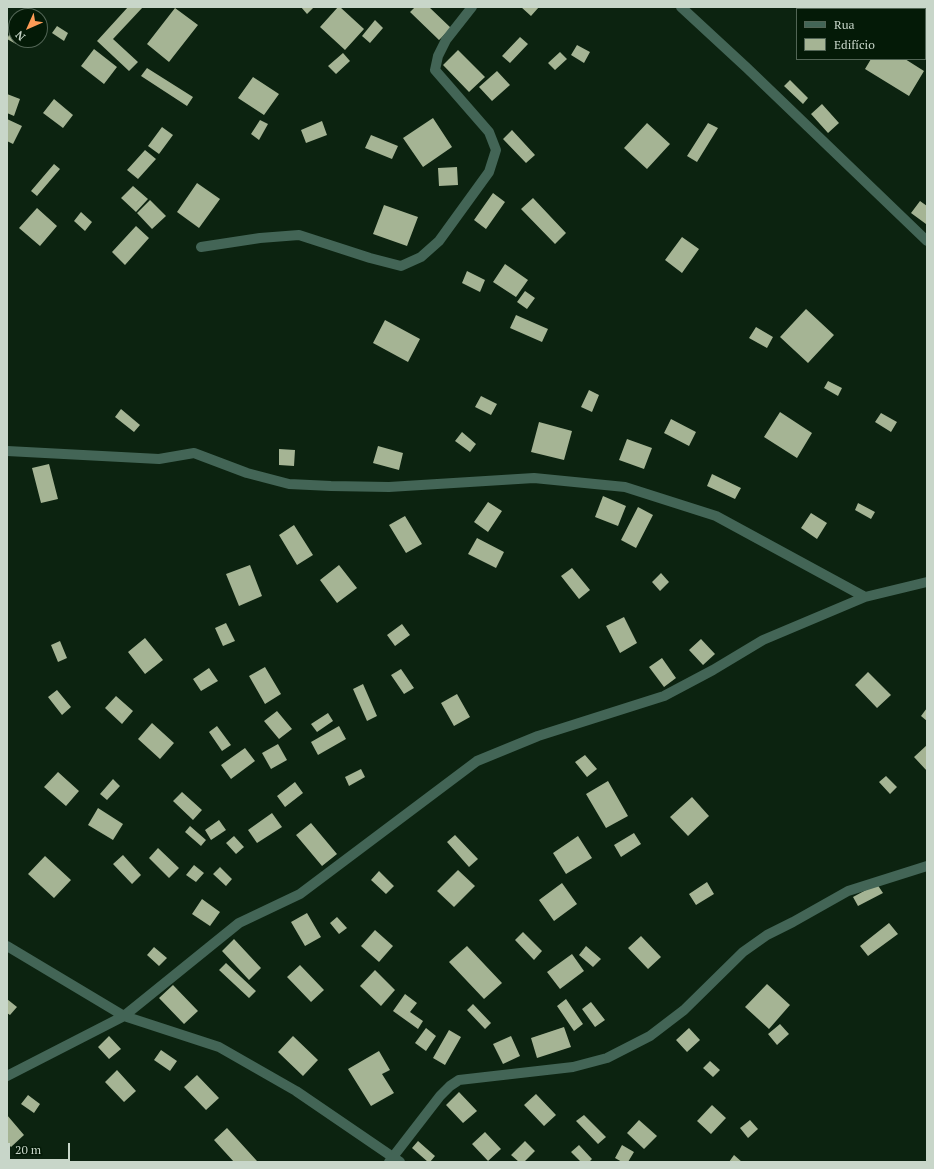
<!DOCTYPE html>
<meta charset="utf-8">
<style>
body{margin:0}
#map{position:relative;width:934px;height:1169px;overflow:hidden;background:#0c2310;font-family:"PT Serif",serif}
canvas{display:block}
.frame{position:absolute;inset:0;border:8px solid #c8d6c9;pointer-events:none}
.legend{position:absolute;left:796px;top:8px;width:130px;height:52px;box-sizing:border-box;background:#041a07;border:1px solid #526555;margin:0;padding:5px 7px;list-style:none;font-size:12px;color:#c8d6c9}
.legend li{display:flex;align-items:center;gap:8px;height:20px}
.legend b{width:20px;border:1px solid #526555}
.north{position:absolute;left:8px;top:8px;width:40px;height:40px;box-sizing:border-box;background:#041a07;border:1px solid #526555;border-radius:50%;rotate:225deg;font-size:11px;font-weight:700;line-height:16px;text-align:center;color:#c8d6c9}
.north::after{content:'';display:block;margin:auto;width:14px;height:18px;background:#fe9c57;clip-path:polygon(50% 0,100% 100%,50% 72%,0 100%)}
.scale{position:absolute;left:8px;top:1143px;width:62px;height:18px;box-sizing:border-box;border:2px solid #c8d6c9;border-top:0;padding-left:5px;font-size:12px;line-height:14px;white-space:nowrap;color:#c8d6c9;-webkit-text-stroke:3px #041a07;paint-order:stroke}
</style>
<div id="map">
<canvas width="934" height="1169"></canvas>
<div class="frame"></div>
<ul class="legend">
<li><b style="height:5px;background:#436556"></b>Rua</li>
<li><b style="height:11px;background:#a5b494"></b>Edifício</li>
</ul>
<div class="north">N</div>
<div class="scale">20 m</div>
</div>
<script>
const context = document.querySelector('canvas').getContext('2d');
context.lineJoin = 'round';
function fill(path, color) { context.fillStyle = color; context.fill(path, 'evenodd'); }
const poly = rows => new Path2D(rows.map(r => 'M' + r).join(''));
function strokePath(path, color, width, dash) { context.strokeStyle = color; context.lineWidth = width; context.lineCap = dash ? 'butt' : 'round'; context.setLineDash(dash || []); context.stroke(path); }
fill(poly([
 [128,7,143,7,113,39,138,62,129,71,97,41],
 [301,7,314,7,307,14],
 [338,7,340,7,364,29,345,50,320,27],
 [415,7,429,7,451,28,439,40,410,12],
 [521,7,539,7,531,16],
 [175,8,198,25,169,62,147,44],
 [375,20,383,28,370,43,362,36],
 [16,21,16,40,18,40,16,44,7,39],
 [57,26,68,33,64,41,52,33],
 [520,37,528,44,510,63,502,56],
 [577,45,590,52,584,63,571,55],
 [94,49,117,67,104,84,81,66],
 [458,50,485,77,469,92,443,65],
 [560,52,567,59,555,70,548,63],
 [343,53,350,61,336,74,328,66],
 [871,59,905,59,924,71,909,96,865,69],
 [147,68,193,97,187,106,141,76],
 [497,71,510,85,492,101,479,87],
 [253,77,279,94,264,115,238,98],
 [790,80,808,98,803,104,784,86],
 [7,94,20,99,14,116,7,113],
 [54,99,73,115,63,128,43,113],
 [822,104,839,123,828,133,811,114],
 [433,118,452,147,423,167,403,138],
 [7,119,22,126,13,144,7,141],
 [260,120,268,124,259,140,251,134],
 [322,121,327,135,306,143,301,130],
 [647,123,670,144,647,169,624,148],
 [708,123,718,128,697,162,687,156],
 [162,127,173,135,159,154,148,146],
 [512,130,535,155,526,163,503,139],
 [371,135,398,146,392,159,365,148],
 [145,150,156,159,138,179,127,170],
 [54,164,60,169,37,196,31,191],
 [457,167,458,185,439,186,438,168],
 [197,183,220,199,199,228,177,212],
 [133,186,148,199,136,212,121,198],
 [493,193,505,202,486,229,474,220],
 [533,198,566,233,555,244,521,209],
 [150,200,166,216,152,229,137,213],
 [920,201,927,206,927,223,926,224,911,213],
 [384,205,418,217,407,246,373,234],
 [37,208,57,226,40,246,19,228],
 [81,212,92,222,85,231,74,221],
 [136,226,149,238,125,265,112,252],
 [682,237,699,249,682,273,665,260],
 [505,264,528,280,516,297,493,282],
 [467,271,485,280,480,292,462,283],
 [525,291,535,298,527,309,517,302],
 [806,309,834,335,808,363,780,337],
 [516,315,548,329,542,342,510,328],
 [385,320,420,339,408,362,373,343],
 [756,327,773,337,767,348,749,338],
 [828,381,842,388,838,396,824,388],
 [589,390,599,395,592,412,581,407],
 [481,396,497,404,491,415,475,407],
 [121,409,140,425,134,432,115,417],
 [780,412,812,433,797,458,764,437],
 [881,413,897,422,891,432,875,422],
 [671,419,696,432,689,446,664,433],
 [539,422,572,431,564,460,531,452],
 [462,432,476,444,470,452,455,441],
 [627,439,652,448,644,469,619,460],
 [378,446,403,453,399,470,373,463],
 [279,449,295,450,294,466,279,465],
 [49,464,58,499,41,503,32,468],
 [712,474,741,488,735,499,707,486],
 [603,496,626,506,618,526,595,517],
 [488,502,502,511,488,532,474,522],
 [858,503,875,512,871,519,855,510],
 [638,507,653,515,636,548,621,540],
 [811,513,827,523,817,539,801,528],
 [405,516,422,544,406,553,389,525],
 [294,525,313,555,297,565,279,535],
 [477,538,504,552,496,568,468,554],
 [250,565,262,596,239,606,226,574],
 [339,565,357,588,337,603,320,580],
 [572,568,590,590,579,599,561,576],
 [661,573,669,582,660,591,652,582],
 [624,617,637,643,620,653,606,626],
 [226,623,235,641,223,646,215,628],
 [402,624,410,635,395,646,387,635],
 [145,638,163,660,145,674,128,652],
 [701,639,715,654,703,665,689,650],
 [60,641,67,658,58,662,51,645],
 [662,658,676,678,664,687,649,667],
 [265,667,281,694,265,704,249,676],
 [209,668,218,681,201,691,193,679],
 [401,669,414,688,404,694,391,675],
 [868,672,891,695,877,708,855,685],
 [363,684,377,716,367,721,353,689],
 [57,690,71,707,62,715,48,697],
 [457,694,470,717,454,726,441,703],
 [116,696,133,711,122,724,105,708],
 [927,708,927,721,921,716],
 [277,711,292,729,279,739,264,721],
 [328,713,333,721,317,732,311,724],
 [152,723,174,743,160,759,138,739],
 [217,726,231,745,222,751,209,732],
 [339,726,346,739,318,755,311,742],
 [278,744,287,760,271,769,262,753],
 [927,745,927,771,914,757],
 [245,748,255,761,231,779,221,765],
 [585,755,597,769,587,777,575,762],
 [361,769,365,777,349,786,345,777],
 [58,772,79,791,66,806,44,787],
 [886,776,897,787,890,794,879,782],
 [113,779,120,786,107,800,100,794],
 [608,781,628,816,606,828,586,794],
 [295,782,303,793,285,807,277,796],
 [182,792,202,810,193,820,173,801],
 [692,797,709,816,688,836,670,817],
 [98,808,123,824,113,840,88,825],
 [272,813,282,827,257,843,248,830],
 [219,820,226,830,211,840,205,830],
 [311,823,337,854,322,866,296,835],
 [190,826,206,840,201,846,185,832],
 [634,833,641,844,621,857,614,845],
 [455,835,478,859,469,867,447,842],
 [234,836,244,847,236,854,226,843],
 [578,836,592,858,566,874,553,853],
 [158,848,179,868,169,878,149,858],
 [123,855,141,875,132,884,113,864],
 [45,856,71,880,54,898,28,874],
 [194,865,204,873,196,882,186,875],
 [220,867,232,879,226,886,213,874],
 [458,870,475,886,454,907,437,891],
 [379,871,394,886,386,894,371,880],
 [707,882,714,894,696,905,689,894],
 [562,883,577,904,554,921,539,900],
 [877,884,883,893,858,906,853,897],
 [202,899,220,912,210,926,192,914],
 [307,913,321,937,305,946,291,922],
 [337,917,347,928,339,934,330,923],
 [889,923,898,934,868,956,860,946],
 [375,930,393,946,379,962,361,946],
 [523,932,542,951,534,960,515,940],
 [641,936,661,957,648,969,628,948],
 [234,939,261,968,249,980,222,951],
 [467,946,502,983,484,999,449,962],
 [586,946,601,959,593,967,579,955],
 [154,947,167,958,159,966,147,955],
 [572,954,584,971,560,989,547,972],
 [226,963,256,991,249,998,219,970],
 [300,965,324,990,311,1002,287,977],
 [375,970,395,990,381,1006,360,986],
 [767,984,790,1005,769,1029,745,1007],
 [173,985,198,1011,184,1024,159,998],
 [405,994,417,1003,410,1012,423,1021,418,1029,393,1011],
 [7,999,17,1007,10,1015,7,1013],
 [566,999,583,1024,574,1031,557,1006],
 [591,1002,605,1020,595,1027,582,1009],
 [473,1004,491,1023,485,1029,467,1010],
 [780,1024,789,1034,777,1045,768,1034],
 [564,1027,571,1047,537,1058,531,1038],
 [426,1028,436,1036,426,1051,415,1043],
 [689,1028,700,1040,687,1052,676,1040],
 [449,1030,461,1037,445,1065,433,1058],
 [109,1036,121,1049,109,1059,98,1047],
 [293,1036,318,1060,303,1076,278,1052],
 [511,1036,520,1056,503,1064,493,1044],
 [161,1050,177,1061,170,1071,154,1060],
 [379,1051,390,1070,382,1074,394,1093,371,1106,348,1069],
 [710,1061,720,1070,713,1077,703,1068],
 [117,1070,136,1091,124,1102,105,1082],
 [197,1075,219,1098,206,1110,184,1087],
 [459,1092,477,1111,463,1123,446,1105],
 [536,1094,556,1115,544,1126,524,1105],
 [28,1095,40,1104,34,1113,21,1104],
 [712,1105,726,1118,711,1134,697,1121],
 [7,1115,24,1135,11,1147,7,1143],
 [584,1115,606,1137,598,1144,576,1121],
 [639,1120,657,1136,644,1149,627,1133],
 [750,1120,758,1129,748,1138,740,1128],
 [227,1128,257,1161,256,1162,234,1162,214,1140],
 [485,1132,501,1149,488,1161,472,1144],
 [418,1141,435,1156,430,1162,428,1162,412,1148],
 [525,1141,535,1151,524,1162,519,1162,511,1155],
 [579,1145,592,1159,589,1162,581,1162,571,1152],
 [622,1145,634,1152,628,1162,622,1162,615,1158],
 [734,1155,742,1162,729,1162]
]), '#a5b494');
strokePath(poly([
 [681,7,747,68,927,241],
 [201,247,260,238,299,235,370,258,401,266,421,257,439,241,489,172,496,150,489,132,435,70,438,56,446,40,472,7],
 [7,451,159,459,194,453,247,473,289,484,331,486,389,487,534,478,625,487,716,516,865,597],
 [7,946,124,1016,219,1047,296,1091,400,1162],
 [7,1076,124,1016,239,923,300,894,477,761,538,736,664,696,713,670,763,640,865,597,927,582],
 [389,1162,440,1096,450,1086,459,1080,573,1067,607,1058,650,1036,684,1010,743,952,767,935,793,922,848,891,927,866]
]), '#436556', 10);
</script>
